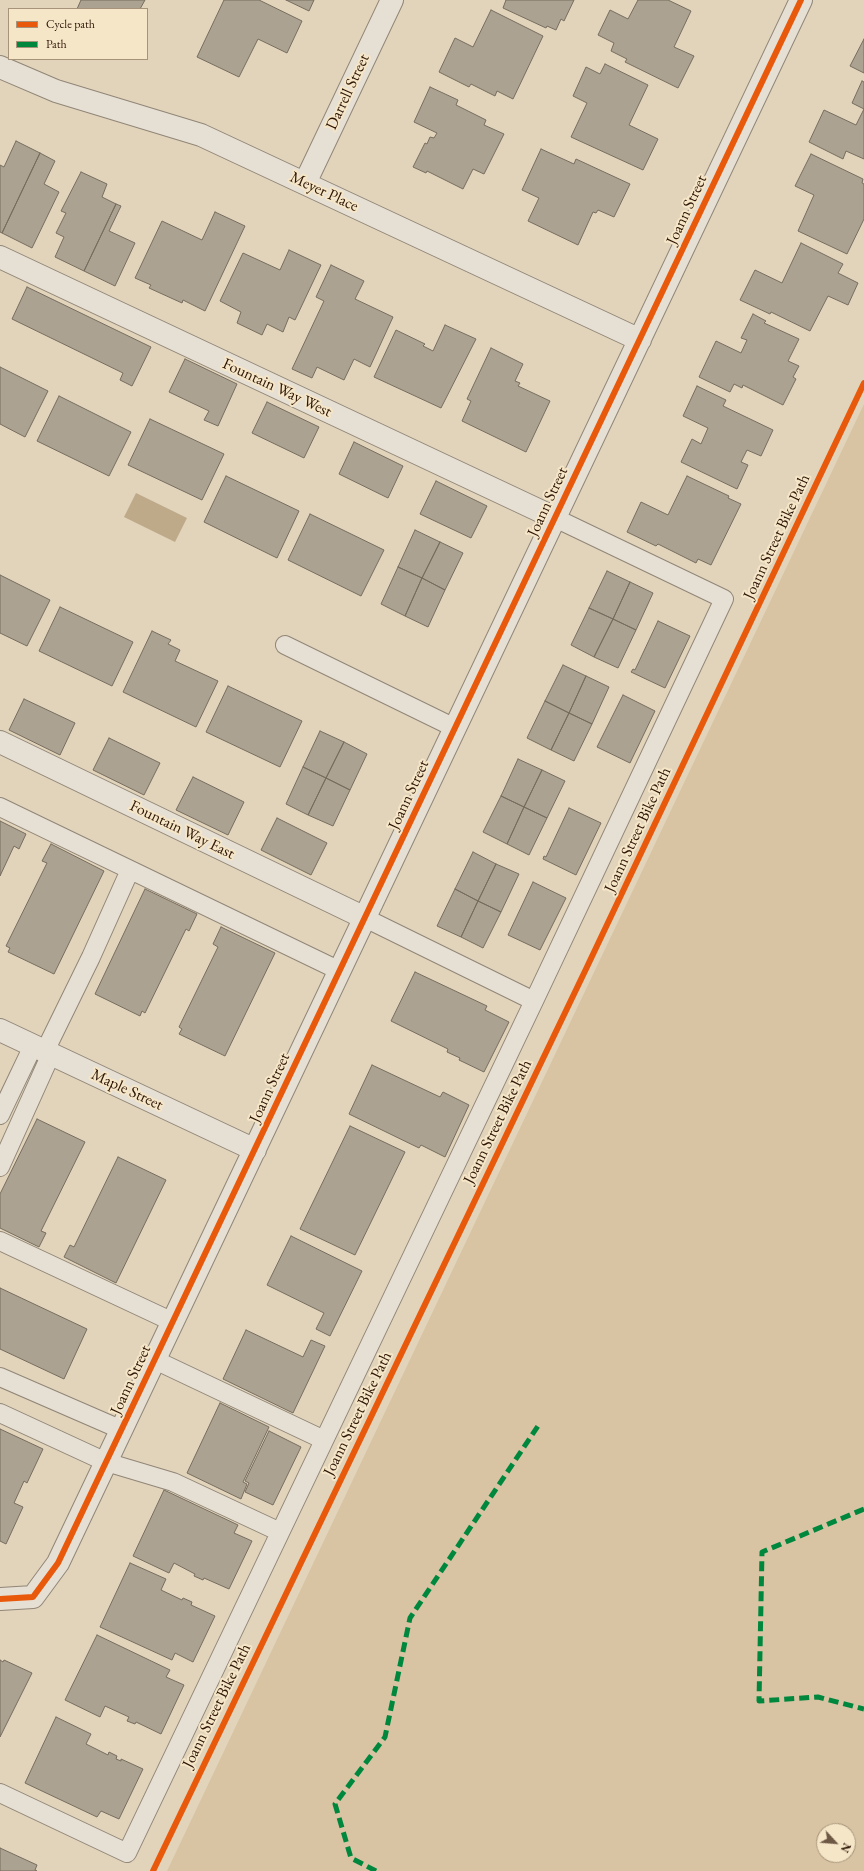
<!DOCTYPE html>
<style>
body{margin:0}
#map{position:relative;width:864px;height:1871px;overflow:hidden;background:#e1d4bb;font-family:"EB Garamond",serif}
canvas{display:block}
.legend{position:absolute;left:8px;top:8px;width:140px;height:52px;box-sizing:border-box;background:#f6e6c8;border:1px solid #a6937a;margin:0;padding:5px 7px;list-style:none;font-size:12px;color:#2e1606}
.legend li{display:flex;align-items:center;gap:8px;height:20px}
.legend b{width:20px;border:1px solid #a6937a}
.north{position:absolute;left:816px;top:1823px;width:40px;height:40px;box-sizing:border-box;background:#f6e6c8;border:1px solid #a6937a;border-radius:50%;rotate:116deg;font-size:11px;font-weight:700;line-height:16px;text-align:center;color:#2e1606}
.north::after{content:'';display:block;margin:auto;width:14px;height:18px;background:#6d5845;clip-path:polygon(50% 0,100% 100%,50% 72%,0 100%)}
</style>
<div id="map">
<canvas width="864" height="1871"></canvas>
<ul class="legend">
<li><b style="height:5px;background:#e8590c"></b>Cycle path</li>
<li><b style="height:5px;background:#00873e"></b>Path</li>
</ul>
<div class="north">N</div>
</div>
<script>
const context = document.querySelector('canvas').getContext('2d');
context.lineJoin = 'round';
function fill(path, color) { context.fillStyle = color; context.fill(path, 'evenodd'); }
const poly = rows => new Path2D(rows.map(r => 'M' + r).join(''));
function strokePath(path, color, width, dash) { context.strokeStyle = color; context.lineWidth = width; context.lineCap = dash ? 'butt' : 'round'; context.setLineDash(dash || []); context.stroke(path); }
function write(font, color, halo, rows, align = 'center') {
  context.font = font + ' "EB Garamond",serif'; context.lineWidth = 4; context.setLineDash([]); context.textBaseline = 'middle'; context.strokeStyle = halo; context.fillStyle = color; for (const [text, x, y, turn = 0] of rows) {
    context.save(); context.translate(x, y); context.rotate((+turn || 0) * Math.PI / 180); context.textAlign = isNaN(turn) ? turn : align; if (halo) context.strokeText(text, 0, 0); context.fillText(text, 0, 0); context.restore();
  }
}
fill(poly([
 [864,404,864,1871,167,1871],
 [824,1831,848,1831,848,1855,824,1855]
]), '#d8c4a3');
fill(poly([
 [136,493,187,518,175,542,124,517]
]), '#bea989');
const building = poly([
 [81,0,145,0,140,9,77,9,81,0],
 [224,0,259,0,302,21,287,53,258,39,239,77,197,57,224,0],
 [286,0,314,0,309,11,286,0],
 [506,0,574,0,564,21,561,19,556,30,547,26,546,28,503,8,506,0],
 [638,0,668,0,691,11,674,47,694,56,678,88,625,62,627,59,611,51,614,43,598,35,610,10,628,19,638,0],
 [491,10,543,36,513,99,497,91,495,96,471,84,469,87,439,72,455,38,473,47,491,10],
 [864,39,864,73,850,66,864,39],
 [605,64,648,85,629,125,658,139,643,170,571,137,587,103,573,96,586,67,600,74,605,64],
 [862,81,864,82,864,159,846,151,843,159,809,142,824,110,856,125,864,109,852,103,862,81],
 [430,87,458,100,456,105,486,120,484,125,504,134,484,174,473,169,463,189,427,171,426,173,413,167,425,143,427,144,430,137,434,138,437,133,414,122,430,87],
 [16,141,40,153,2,233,0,232,0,165,4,167,16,141],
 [541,149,574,164,576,159,630,184,614,217,598,210,596,213,593,212,578,245,528,221,539,198,522,190,541,149],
 [40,153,55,161,44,184,59,192,32,248,2,233,40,153],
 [811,154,863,179,862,183,864,184,864,219,847,254,798,231,814,195,795,186,811,154],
 [81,172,107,184,102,197,116,204,84,271,55,257,64,237,56,233,66,213,61,211,81,172],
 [116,204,121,206,109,231,135,243,115,286,84,271,116,204],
 [215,212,245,226,205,311,183,300,182,303,149,288,151,285,135,278,162,221,202,240,215,212],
 [801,243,843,264,838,273,858,283,848,305,828,296,810,331,771,312,770,314,740,300,755,270,782,283,801,243],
 [289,250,321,265,295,320,289,317,283,332,267,324,262,335,237,323,241,312,220,301,243,253,280,270,289,250],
 [331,265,364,281,355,299,393,317,370,367,354,359,344,380,317,367,312,378,292,369,324,301,316,297,331,265],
 [27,287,151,347,132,386,120,380,123,373,12,319,27,287],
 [753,314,766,321,764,323,799,339,788,361,799,366,793,377,796,379,783,405,743,385,742,388,734,384,730,392,699,377,716,341,741,353,747,340,741,338,753,314],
 [445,325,476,339,441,408,374,377,396,330,425,344,423,346,433,351,445,325],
 [491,348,523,364,515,381,520,383,518,386,550,401,526,452,462,421,471,401,467,399,491,348],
 [185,359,237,384,218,426,204,420,209,411,169,392,185,359],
 [0,367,48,391,25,437,0,424,0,367],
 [697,386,726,400,723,406,773,430,761,456,747,450,741,462,748,465,737,489,681,462,692,439,701,444,708,428,683,416,697,386],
 [59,396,131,432,109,476,37,441,59,396],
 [267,402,319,427,304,458,252,433,267,402],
 [150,419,224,454,202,500,128,465,150,419],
 [354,442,403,466,388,498,339,474,354,442],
 [226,476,299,511,277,558,204,522,226,476],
 [687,476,729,496,728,498,741,504,711,565,698,559,696,563,658,544,656,546,627,532,641,502,668,515,687,476],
 [436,481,487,506,471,538,420,514,436,481],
 [310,514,384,550,361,596,288,560,310,514],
 [415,530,440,542,422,578,398,567,415,530],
 [440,542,463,553,445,590,422,578,440,542],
 [398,567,422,578,405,616,381,604,398,567],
 [607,571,630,582,613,619,589,608,607,571],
 [0,575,50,600,27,646,0,633,0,575],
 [422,578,445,590,428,627,405,616,422,578],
 [630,582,653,593,636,630,613,619,630,582],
 [60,607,133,642,112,686,39,651,60,607],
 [589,608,613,619,594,657,571,645,589,608],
 [613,619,636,630,618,668,594,657,613,619],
 [658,621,690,636,665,688,631,672,633,669,635,670,658,621],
 [152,631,171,640,168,644,180,650,175,661,218,681,196,727,123,692,152,631],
 [563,665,586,676,569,713,545,701,563,665],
 [586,676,609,687,592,724,569,713,586,676],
 [228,686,302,721,280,767,206,732,228,686],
 [623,695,655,711,630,763,597,747,623,695],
 [24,699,75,723,60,755,9,730,24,699],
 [545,701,569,713,551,750,527,738,545,701],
 [569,713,592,724,574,761,551,750,569,713],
 [320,731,344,742,326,778,303,767,320,731],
 [109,738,160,763,144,795,93,770,109,738],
 [344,742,367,754,350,790,326,778,344,742],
 [518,759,542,770,524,807,501,796,518,759],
 [303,767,326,778,308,815,286,804,303,767],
 [542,770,565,781,547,818,524,807,542,770],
 [193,777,244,802,228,835,176,810,193,777],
 [326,778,350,790,333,826,308,815,326,778],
 [501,796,524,807,507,844,483,832,501,796],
 [524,807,547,818,529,855,507,844,524,807],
 [569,808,601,823,576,875,543,859,544,856,546,857,569,808],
 [277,818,327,843,311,875,261,850,277,818],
 [0,821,26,834,19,849,14,846,0,876,0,821],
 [51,844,104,871,54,974,8,952,10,948,6,946,47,863,42,861,51,844],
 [473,852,496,864,478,901,455,889,473,852],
 [496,864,519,874,501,912,478,901,496,864],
 [533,882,566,898,540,950,508,935,533,882],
 [145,889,197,914,189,931,186,929,145,1013,142,1011,140,1016,95,994,145,889],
 [455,889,478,901,461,937,437,926,455,889],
 [478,901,501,912,483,948,461,937,478,901],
 [221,927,275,953,225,1056,179,1034,182,1029,179,1027,218,947,213,944,221,927],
 [415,972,487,1006,485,1010,509,1022,484,1072,459,1060,460,1058,447,1052,448,1049,391,1021,415,972],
 [372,1065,440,1097,443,1092,469,1105,445,1157,421,1145,419,1148,349,1114,372,1065],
 [37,1119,85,1142,41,1231,46,1233,39,1247,0,1228,0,1194,37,1119],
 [350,1126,405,1152,355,1255,300,1229,350,1126],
 [118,1157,166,1180,116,1283,64,1257,70,1245,74,1247,118,1157],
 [291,1236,362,1271,330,1336,316,1329,324,1313,267,1285,291,1236],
 [0,1288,87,1329,64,1379,0,1349,0,1288],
 [246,1330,303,1357,311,1340,325,1346,293,1413,223,1379,246,1330],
 [220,1403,269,1427,243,1482,247,1484,241,1499,187,1473,220,1403],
 [0,1429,43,1449,27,1483,24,1481,14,1503,23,1507,6,1544,0,1541,0,1429],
 [269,1431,301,1447,273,1505,245,1492,249,1483,245,1481,269,1431],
 [164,1490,238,1525,234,1533,252,1541,229,1589,204,1578,203,1580,194,1576,195,1574,174,1563,169,1573,133,1556,164,1490],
 [130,1563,166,1579,161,1590,182,1600,183,1598,192,1602,191,1605,215,1616,193,1662,175,1653,172,1660,100,1627,130,1563],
 [97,1635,170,1670,166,1677,184,1685,161,1734,136,1722,135,1724,127,1721,129,1717,105,1706,100,1717,65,1700,97,1635],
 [0,1660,3,1662,4,1660,32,1673,0,1737,0,1660],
 [56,1717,91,1734,86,1744,108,1755,109,1752,117,1756,116,1759,121,1761,121,1759,143,1769,119,1819,101,1811,97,1817,25,1783,56,1717],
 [0,1848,37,1865,35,1870,37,1871,0,1871,0,1848]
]);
fill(building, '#aca291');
strokePath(building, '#776d5f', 1);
const service = poly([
 [285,645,455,728],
 [0,807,340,971],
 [365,918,534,1001],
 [45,1051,91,957,130,870],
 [0,1115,33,1046],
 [0,1167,51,1054],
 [0,1241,173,1322],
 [155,1360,324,1440],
 [0,1377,122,1430],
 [0,1413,106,1462,173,1482,280,1532],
 [0,1793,127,1853,534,1001,724,599,555,518]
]);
const minor = poly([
 [0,67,56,91,201,135,640,340],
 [305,183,392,0],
 [0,257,555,518],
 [0,742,365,918],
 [0,1030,255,1150],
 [0,1599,33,1597,58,1563,801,0]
]);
strokePath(service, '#918677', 20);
strokePath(minor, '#918677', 24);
strokePath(service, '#e6dfd3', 18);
strokePath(minor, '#e6dfd3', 22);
strokePath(poly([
 [864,1509,762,1552,759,1701,818,1697,864,1709],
 [376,1871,351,1858,335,1804,385,1737,410,1618,540,1423]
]), '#00873e', 5, [10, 5]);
strokePath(poly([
 [0,1599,33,1597,58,1563,801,0],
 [153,1871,586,969,864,383]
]), '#e8590c', 6);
write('16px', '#2e1606', '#f6e6c8', [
 ["Darrell Street",348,92,-65],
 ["Meyer Place",324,192,25],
 ["Joann Street",687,210,-65],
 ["Fountain Way West",277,388,25],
 ["Joann Street",548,502,-65],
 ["Joann Street Bike Path",777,537,-65],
 ["Joann Street",409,795,-65],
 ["Fountain Way East",182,830,26],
 ["Joann Street Bike Path",638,830,-65],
 ["Joann Street",270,1088,-65],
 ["Maple Street",127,1090,25],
 ["Joann Street Bike Path",498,1122,-64],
 ["Joann Street",131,1380,-65],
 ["Joann Street Bike Path",358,1414,-64],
 ["Joann Street Bike Path",217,1706,-64]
]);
</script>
